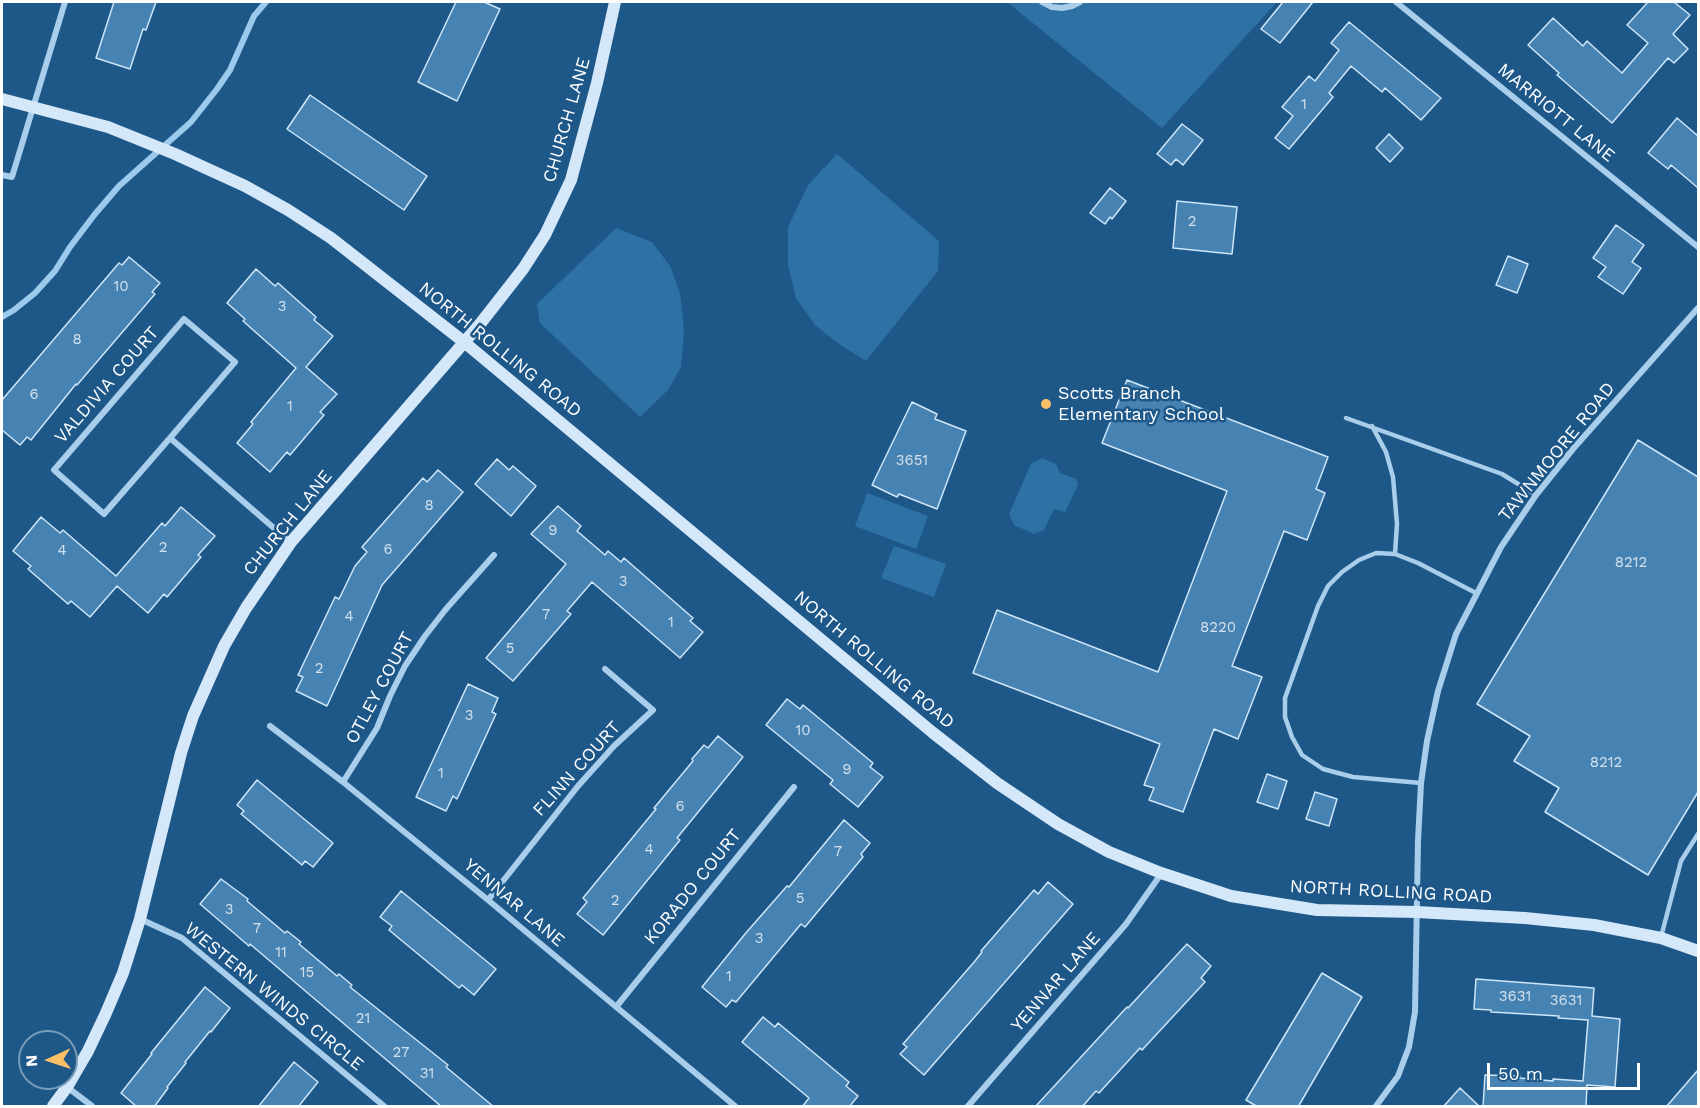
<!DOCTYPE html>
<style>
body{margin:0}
#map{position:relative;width:1700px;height:1108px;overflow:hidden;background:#1e5889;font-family:"Work Sans",sans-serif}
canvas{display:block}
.frame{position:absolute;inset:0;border:3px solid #fff;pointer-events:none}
.north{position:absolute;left:18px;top:1030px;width:60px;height:60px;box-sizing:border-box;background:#1e5889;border:2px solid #789bb8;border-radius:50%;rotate:267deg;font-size:16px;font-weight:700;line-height:24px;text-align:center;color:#fff}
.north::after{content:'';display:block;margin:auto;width:21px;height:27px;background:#fbc067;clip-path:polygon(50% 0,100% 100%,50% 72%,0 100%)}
.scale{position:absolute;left:1487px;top:1063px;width:153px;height:27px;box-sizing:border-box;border:3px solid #fff;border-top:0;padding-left:8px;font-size:18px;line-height:21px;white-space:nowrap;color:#fff;-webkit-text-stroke:4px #1e5889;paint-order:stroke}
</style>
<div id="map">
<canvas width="1700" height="1108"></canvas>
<div class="frame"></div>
<div class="north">N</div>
<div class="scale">50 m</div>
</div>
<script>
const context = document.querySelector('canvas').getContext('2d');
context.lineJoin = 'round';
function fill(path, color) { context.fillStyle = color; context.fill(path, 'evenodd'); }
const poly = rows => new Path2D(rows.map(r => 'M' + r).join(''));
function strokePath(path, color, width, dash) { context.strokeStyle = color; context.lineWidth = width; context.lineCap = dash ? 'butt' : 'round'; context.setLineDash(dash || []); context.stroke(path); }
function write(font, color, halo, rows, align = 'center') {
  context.font = font + ' "Work Sans",sans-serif'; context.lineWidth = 5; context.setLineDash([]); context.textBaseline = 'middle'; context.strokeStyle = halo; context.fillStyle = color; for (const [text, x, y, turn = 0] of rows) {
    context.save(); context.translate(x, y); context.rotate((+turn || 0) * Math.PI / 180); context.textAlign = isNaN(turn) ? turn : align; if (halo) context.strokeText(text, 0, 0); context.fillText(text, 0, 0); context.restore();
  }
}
fill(poly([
 [1007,2,1277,2,1162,128],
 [837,154,939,241,938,271,866,361,839,344,815,325,796,298,788,265,788,227,808,185],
 [616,228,652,242,670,266,680,293,684,331,681,367,668,390,640,417,540,323,537,304],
 [1042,458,1056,464,1060,473,1076,479,1078,485,1065,512,1054,509,1044,530,1034,534,1014,525,1009,514,1031,464],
 [867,493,928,516,916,549,855,526],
 [894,546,946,564,934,597,881,578]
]), '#2e71a5');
strokePath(poly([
 [2,317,14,310,35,293,55,271,70,247,95,214,119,186,191,122,217,89,230,70,254,16,266,2]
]), '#9bcaed', 6);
const building = poly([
 [114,2,156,2,146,30,143,29,130,69,96,58,114,2],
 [456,2,484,2,500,9,457,101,418,82,456,2],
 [1283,2,1313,2,1280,43,1261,29,1283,2],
 [1648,2,1674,2,1690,15,1673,34,1688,49,1674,63,1668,58,1612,123,1557,75,1559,73,1528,45,1553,18,1583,46,1587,41,1622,73,1648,43,1627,25,1648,2],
 [1349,22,1441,98,1421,120,1385,88,1382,92,1351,66,1329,93,1333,97,1289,149,1275,138,1293,116,1282,107,1309,76,1315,81,1339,50,1331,43,1349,22],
 [310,95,427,176,404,210,287,129,310,95],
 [1677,118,1698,136,1698,188,1671,165,1668,169,1648,153,1677,118],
 [1182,124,1203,140,1183,165,1176,159,1171,165,1157,154,1182,124],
 [1389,134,1403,148,1390,162,1376,148,1389,134],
 [1110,188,1126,201,1112,219,1110,217,1105,224,1090,213,1110,188],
 [1177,201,1237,207,1232,254,1173,248,1177,201],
 [1616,225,1644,245,1632,262,1641,268,1623,294,1598,277,1606,267,1593,258,1616,225],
 [1508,256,1528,264,1517,293,1496,285,1508,256],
 [129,257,160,283,152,292,155,294,77,385,76,384,31,440,27,437,20,445,2,430,2,400,119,263,122,265,129,257],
 [256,269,275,286,278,283,316,317,314,320,333,336,306,367,337,394,320,412,324,415,290,455,287,452,270,472,237,443,253,424,251,422,296,368,243,321,245,319,227,303,256,269],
 [1127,380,1328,457,1316,489,1325,493,1307,540,1284,531,1232,666,1262,677,1238,739,1214,729,1183,812,1149,800,1154,788,1144,785,1160,744,973,673,997,610,1158,672,1227,491,1102,443,1127,380],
 [912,402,937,414,935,419,966,431,937,509,899,494,897,497,872,485,912,402],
 [1638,440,1698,477,1698,792,1648,875,1545,812,1559,788,1514,761,1530,736,1477,704,1638,440],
 [497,459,509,470,513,466,536,486,511,516,475,484,497,459],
 [438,470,463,492,382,585,327,706,296,691,303,677,298,675,335,597,339,599,355,566,367,552,362,547,423,478,427,482,438,470],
 [558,506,581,526,577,531,605,555,608,551,621,562,624,558,693,618,690,621,703,632,680,658,592,582,567,611,571,614,513,681,486,658,566,564,531,534,558,506],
 [181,507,215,536,198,555,201,557,167,597,164,594,148,613,117,586,90,617,71,601,68,604,28,569,31,566,13,551,41,517,60,533,63,530,116,576,162,523,165,526,181,507],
 [468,684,498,698,492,712,496,714,457,799,453,796,446,811,416,797,468,684],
 [787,699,800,709,803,705,873,763,870,767,883,777,858,807,830,784,833,780,766,725,787,699],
 [718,736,743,757,677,838,680,840,603,935,577,914,587,902,583,898,656,809,654,808,693,761,692,759,704,745,708,748,718,736],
 [1267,774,1287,781,1278,809,1257,802,1267,774],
 [257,780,333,843,313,867,305,861,302,865,241,814,244,811,237,805,257,780],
 [1315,792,1337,799,1329,826,1306,819,1315,792],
 [844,820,870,843,861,854,863,857,805,927,801,924,736,1002,732,1000,726,1007,702,987,745,934,787,886,789,887,844,820],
 [221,879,248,899,247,901,285,933,287,931,301,942,299,944,337,976,339,974,352,985,350,987,448,1065,446,1067,494,1107,442,1107,250,944,249,946,200,904,221,879],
 [1048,882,1073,904,924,1075,900,1054,907,1047,903,1044,975,961,982,952,981,951,1034,890,1038,894,1048,882],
 [401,891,496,969,474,995,462,985,459,988,389,930,392,926,380,917,401,891],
 [1187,944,1211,966,1201,978,1205,982,1142,1050,1140,1048,1099,1093,1096,1091,1082,1107,1035,1107,1127,1007,1128,1008,1187,944],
 [1322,973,1362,997,1298,1107,1258,1107,1246,1100,1322,973],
 [1476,979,1594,988,1592,1016,1620,1019,1615,1087,1587,1085,1586,1107,1483,1107,1485,1075,1520,1076,1519,1078,1553,1081,1553,1079,1583,1081,1588,1020,1558,1018,1559,1016,1491,1012,1491,1010,1474,1009,1476,979],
 [205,987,230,1008,211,1032,210,1031,185,1062,186,1063,167,1087,168,1088,154,1107,137,1107,121,1093,152,1054,151,1053,205,987],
 [763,1017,775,1027,778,1023,849,1082,846,1086,858,1096,849,1107,802,1107,809,1098,742,1042,763,1017],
 [294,1062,318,1082,298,1107,258,1107,294,1062],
 [1698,1070,1698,1107,1666,1107,1698,1070],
 [1460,1088,1480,1107,1443,1107,1460,1088]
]);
fill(building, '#4682b2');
strokePath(building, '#cde6f8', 1.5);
strokePath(poly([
 [1346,418,1502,474,1536,495],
 [1372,426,1386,452,1393,477,1397,524,1395,554],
 [1421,783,1353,777,1323,769,1302,755,1292,737,1285,717,1285,698,1318,606,1328,586,1342,572,1359,560,1376,553,1395,554,1418,563,1476,593],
 [1661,937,1681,861,1698,834]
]), '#a8ceeb', 4.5);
strokePath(poly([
 [1042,2,1052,7,1062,8,1072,6,1080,2],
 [1396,2,1698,247],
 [2,175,12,177,65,2],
 [170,438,104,514,54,470,184,319,235,362,170,438,290,542],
 [270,726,343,782,488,900,735,1106],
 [343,782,377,728,390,696,405,666,425,636,446,609,494,555],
 [488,900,578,786,614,746,653,710,605,669],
 [140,919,182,938,384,1106],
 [616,1007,794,787],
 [67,1087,92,1106],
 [968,1106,1126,924,1161,874],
 [1376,1106,1398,1076,1409,1047,1415,1012,1418,841,1421,783,1427,741,1438,691,1456,634,1501,547,1536,495,1573,449,1698,308]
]), '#a8ceeb', 6);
strokePath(poly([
 [2,99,108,127,175,154,245,186,288,210,331,238,464,342,932,732,997,783,1058,824,1109,852,1161,873,1231,896,1317,910,1417,912,1525,918,1594,925,1661,938,1698,951],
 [53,1106,67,1087,88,1051,106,1013,123,973,140,919,181,753,193,716,224,646,246,608,291,542,480,324,523,269,545,235,571,180,597,83,615,2]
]), '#d4e8f9', 12);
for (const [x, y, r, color] of [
 [1046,404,6,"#fbc067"]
]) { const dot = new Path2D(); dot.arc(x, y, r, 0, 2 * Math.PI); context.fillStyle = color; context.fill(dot); strokePath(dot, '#1e5889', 2); }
write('15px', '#d1e0ec', null, [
 ["1",1304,105],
 ["2",1192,222],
 ["10",121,287],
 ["3",282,307],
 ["8",77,340],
 ["6",34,395],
 ["1",290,407],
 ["3651",912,461],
 ["8",429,506],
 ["9",553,531],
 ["2",163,548],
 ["6",388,550],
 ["4",62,551],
 ["8212",1631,563],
 ["3",623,582],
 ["7",546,615],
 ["4",349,617],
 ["1",671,623],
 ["8220",1218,628],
 ["5",510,649],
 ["2",319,669],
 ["3",469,716],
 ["10",803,731],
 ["8212",1606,763],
 ["9",847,770],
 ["1",441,774],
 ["6",680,807],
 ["4",649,850],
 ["7",838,852],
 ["5",800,899],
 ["2",615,901],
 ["3",229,910],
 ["7",257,929],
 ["3",759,939],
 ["11",281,953],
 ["15",307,973],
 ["1",729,977],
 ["3631",1515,997],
 ["3631",1566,1001],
 ["21",363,1019],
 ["27",401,1053],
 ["31",427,1074]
]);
write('18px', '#fff', '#1e5889', [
 ["MARRIOTT LANE",1556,113,39],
 ["CHURCH LANE",567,120,-74],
 ["NORTH ROLLING ROAD",500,350,39],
 ["VALDIVIA COURT",107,385,-49],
 ["TAWNMOORE ROAD",1557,452,-51],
 ["CHURCH LANE",288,523,-51],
 ["NORTH ROLLING ROAD",874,660,40],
 ["OTLEY COURT",380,688,-62],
 ["FLINN COURT",577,769,-48],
 ["KORADO COURT",693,887,-51],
 ["NORTH ROLLING ROAD",1391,892,3],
 ["YENNAR LANE",514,903,40],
 ["YENNAR LANE",1056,982,-49],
 ["WESTERN WINDS CIRCLE",274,997,39]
]);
write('18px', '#fff', '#1e5889', [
 ["Scotts Branch",1058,394],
 ["Elementary School",1058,415]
], 'left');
</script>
